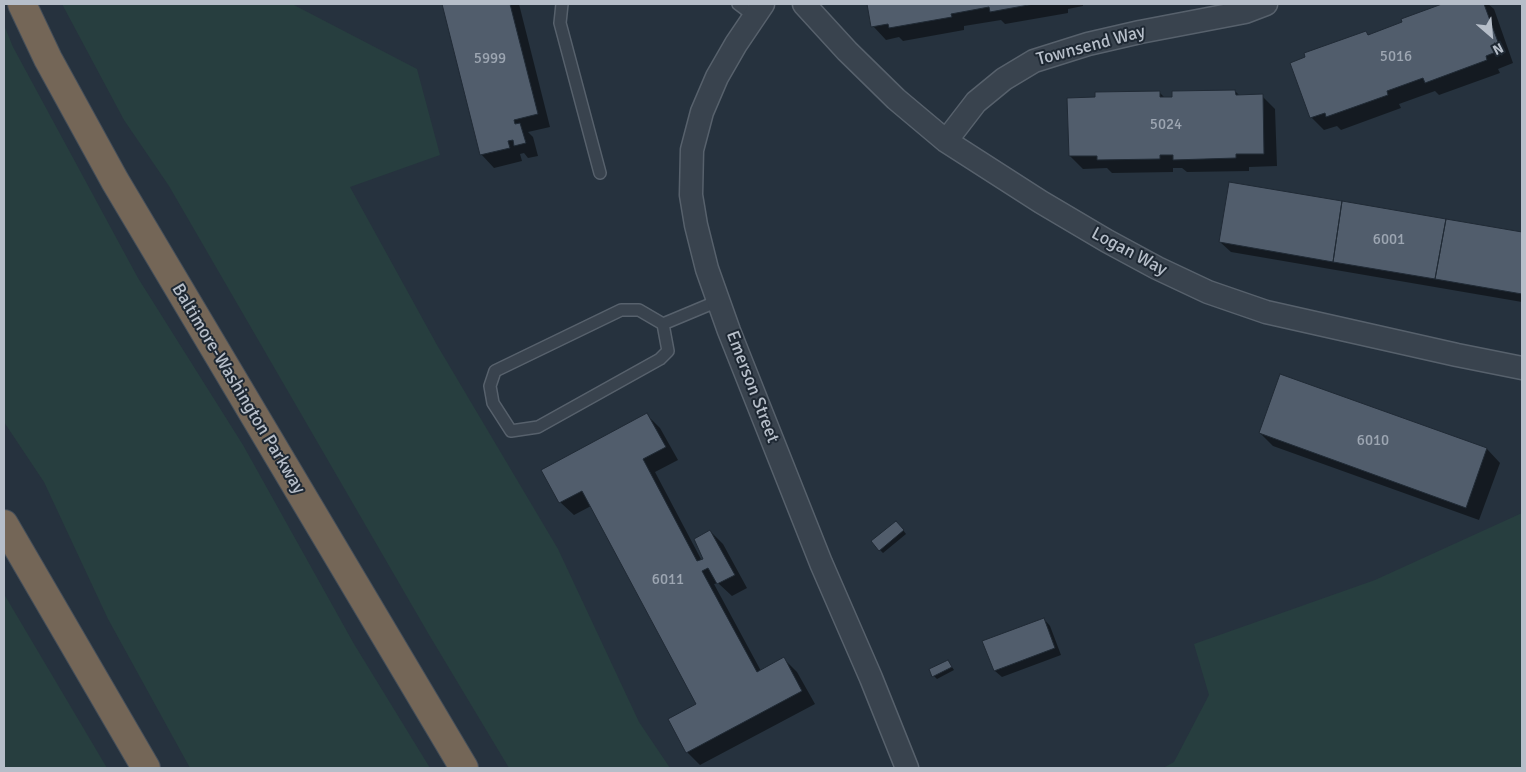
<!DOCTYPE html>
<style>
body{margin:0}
#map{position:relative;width:1526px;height:772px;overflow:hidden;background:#26323e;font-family:Signika,sans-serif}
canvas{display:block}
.frame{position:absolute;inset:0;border:5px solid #b6bec9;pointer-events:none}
.north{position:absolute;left:1466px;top:10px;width:50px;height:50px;-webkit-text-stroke:4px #1e2833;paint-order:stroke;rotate:153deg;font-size:14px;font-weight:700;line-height:20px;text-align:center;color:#b6bec9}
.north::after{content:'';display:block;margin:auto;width:18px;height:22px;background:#b6bec9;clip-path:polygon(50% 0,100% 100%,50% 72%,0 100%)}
</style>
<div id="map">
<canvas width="1526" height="772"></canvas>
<div class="frame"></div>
<div class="north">N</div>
</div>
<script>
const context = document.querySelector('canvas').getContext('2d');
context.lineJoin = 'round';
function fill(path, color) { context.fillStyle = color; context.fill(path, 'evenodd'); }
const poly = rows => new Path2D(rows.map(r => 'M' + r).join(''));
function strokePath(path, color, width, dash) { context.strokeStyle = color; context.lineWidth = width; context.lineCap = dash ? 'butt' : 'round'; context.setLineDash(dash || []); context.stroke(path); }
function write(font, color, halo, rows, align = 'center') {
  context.font = font + ' Signika,sans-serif'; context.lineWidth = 4; context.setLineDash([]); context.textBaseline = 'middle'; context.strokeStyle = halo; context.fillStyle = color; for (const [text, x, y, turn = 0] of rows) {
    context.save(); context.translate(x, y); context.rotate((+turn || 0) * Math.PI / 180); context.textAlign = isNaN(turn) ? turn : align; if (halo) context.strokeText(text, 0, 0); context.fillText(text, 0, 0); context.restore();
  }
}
fill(poly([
 [62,4,292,4,417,69,440,155,350,187,437,345,558,549,639,722,670,768,509,768,428,633,169,186,124,120],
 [4,25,13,47,138,278,243,445,354,644,430,768,190,768,108,619,44,482,4,422],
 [1522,513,1522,768,1163,768,1174,762,1209,695,1194,644,1375,580],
 [4,594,107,768,4,768]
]), '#273e3f');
fill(poly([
 [443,4,519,4,550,127,528,132,533,137,538,156,528,158,524,153,520,154,522,161,494,168,481,154],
 [869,4,1083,4,1083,6,1068,9,1068,13,1005,24,1001,20,964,26,964,30,903,41,899,37,886,40,873,26],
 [1446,4,1488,4,1494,9,1513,63,1498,69,1500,73,1439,95,1435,91,1399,104,1401,108,1341,130,1337,126,1324,130,1311,117,1366,32,1369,35,1404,23,1403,19],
 [1235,91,1240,96,1262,96,1275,109,1277,166,1249,167,1249,171,1187,172,1182,168,1173,168,1173,172,1112,173,1107,168,1083,169,1070,156,1160,93,1165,98],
 [1230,184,1522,233,1522,302,1231,252,1220,242],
 [1281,375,1487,449,1500,463,1479,520,1273,446,1260,433],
 [647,415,660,428,678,460,655,472,702,561,705,559,710,531,723,544,747,588,732,596,718,583,714,584,761,671,784,659,797,672,815,704,700,765,687,752,698,705,591,506,574,515,560,502,543,470],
 [899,525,906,534,883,553,880,550],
 [1044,619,1050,626,1061,655,1002,677,995,671],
 [948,661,954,670,937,679,934,676]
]), '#0007');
const building = poly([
 [442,4,510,4,538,114,514,120,515,124,520,123,526,143,514,146,513,140,508,141,510,148,480,155,442,4],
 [867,4,1034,4,990,12,989,7,951,14,952,17,889,28,888,24,871,27,867,4],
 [1442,4,1484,4,1501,50,1486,56,1487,60,1425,83,1423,78,1387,91,1388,95,1326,117,1325,113,1310,118,1290,63,1305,57,1304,53,1366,31,1368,35,1402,22,1401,19,1442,4],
 [1235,90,1236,95,1263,94,1264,154,1236,154,1236,158,1173,160,1173,155,1160,155,1160,159,1097,160,1097,156,1069,156,1067,98,1095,97,1095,92,1160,91,1160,97,1172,97,1172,91,1235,90],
 [1229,182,1342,201,1333,262,1219,242,1229,182],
 [1342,201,1446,219,1435,279,1333,262,1342,201],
 [1446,219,1522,232,1522,294,1435,279,1446,219],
 [1280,374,1487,448,1466,508,1259,433,1280,374],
 [647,413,666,447,643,459,697,561,703,559,694,539,710,530,735,575,717,584,708,568,702,571,757,672,784,657,802,691,686,753,668,719,696,704,582,491,559,503,541,470,647,413],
 [896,521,904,530,879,551,871,541,896,521],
 [1044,618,1055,648,994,671,982,641,1044,618],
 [948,660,952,667,932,677,929,669,948,660]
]);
fill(building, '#515d6c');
strokePath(building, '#202a35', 1);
const lane = poly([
 [562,4,560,23,600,173],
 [738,4,755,17],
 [663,324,668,351,660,359,538,427,511,431,493,403,490,386,495,371,621,310,639,310,663,324,718,301]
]);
const street = poly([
 [763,4,736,44,717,77,702,112,692,150,691,195,696,225,707,269,729,331,821,563,871,678,907,768],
 [804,4,847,51,896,99,946,141,1041,202,1107,241,1157,268,1208,292,1266,312,1457,355,1522,368],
 [946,141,976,102,1004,79,1034,61,1088,44,1140,32,1245,12,1266,4]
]);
const highway = poly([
 [22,4,48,59,115,181,464,768],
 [4,524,146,768]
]);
strokePath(lane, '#57616c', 14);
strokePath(street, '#57616c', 25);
strokePath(highway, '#444e59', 30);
strokePath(lane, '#39434e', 11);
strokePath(street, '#39434e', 22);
strokePath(highway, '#746657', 28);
write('15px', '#9da6b2', null, [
 ["5016",1396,57],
 ["5999",490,59],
 ["5024",1166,125],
 ["6001",1389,240],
 ["6010",1373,441],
 ["6011",668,580]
]);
write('18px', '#b6bec9', '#1e2833', [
 ["Townsend Way",1091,46,-15],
 ["Logan Way",1129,252,28],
 ["Emerson Street",752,387,69],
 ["Baltimore-Washington Parkway",238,389,59]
]);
</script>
